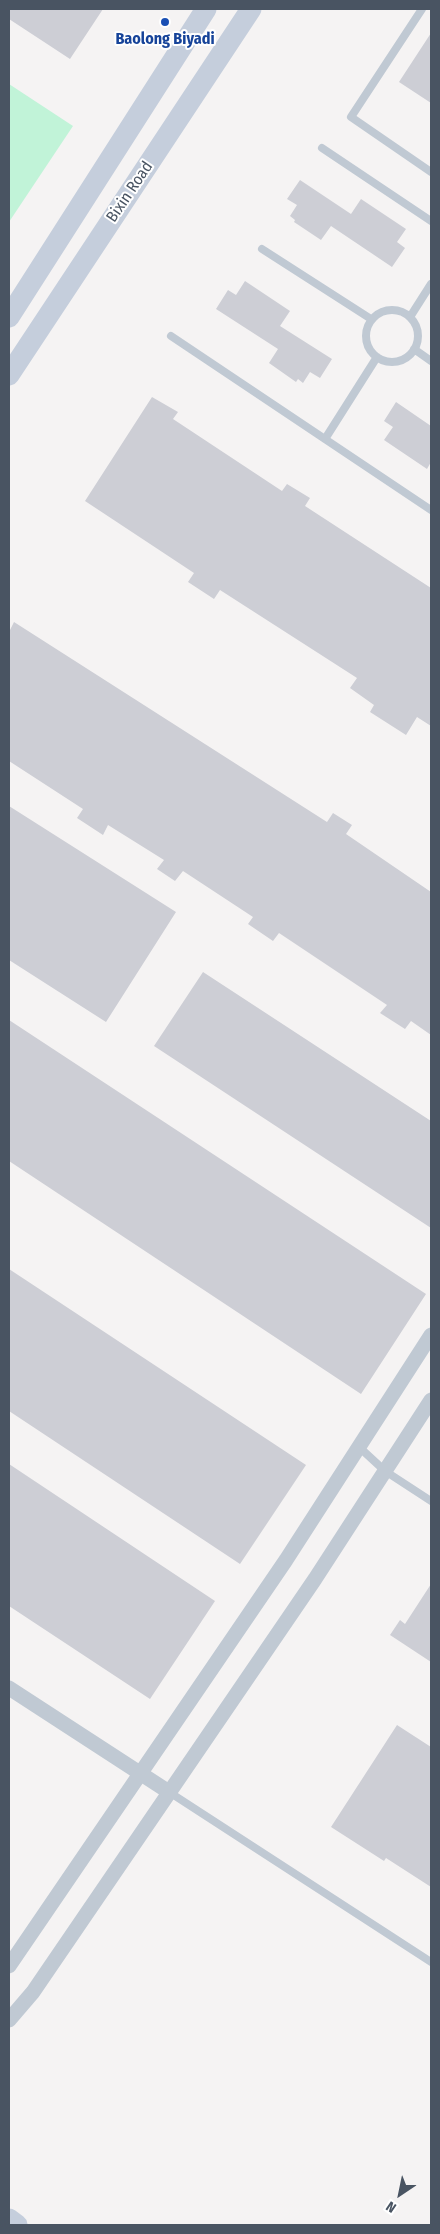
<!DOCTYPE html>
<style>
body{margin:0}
#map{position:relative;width:440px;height:2234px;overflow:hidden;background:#f5f3f3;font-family:"Fira Sans Condensed",sans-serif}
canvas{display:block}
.frame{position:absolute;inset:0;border:10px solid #495462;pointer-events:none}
.north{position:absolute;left:375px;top:2169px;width:50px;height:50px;-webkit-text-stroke:4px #fff;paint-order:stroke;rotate:214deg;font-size:14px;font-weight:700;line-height:20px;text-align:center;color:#495462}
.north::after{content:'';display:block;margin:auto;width:18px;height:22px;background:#495462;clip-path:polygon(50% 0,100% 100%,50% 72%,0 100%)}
</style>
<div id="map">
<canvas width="440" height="2234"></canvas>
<div class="frame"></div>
<div class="north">N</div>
</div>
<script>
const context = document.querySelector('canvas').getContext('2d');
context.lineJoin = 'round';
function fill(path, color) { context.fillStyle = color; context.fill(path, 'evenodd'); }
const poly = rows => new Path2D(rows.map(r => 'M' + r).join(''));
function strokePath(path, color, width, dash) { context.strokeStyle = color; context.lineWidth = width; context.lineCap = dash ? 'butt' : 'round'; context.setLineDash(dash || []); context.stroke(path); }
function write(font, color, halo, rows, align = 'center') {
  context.font = font + ' "Fira Sans Condensed",sans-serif'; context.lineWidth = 4; context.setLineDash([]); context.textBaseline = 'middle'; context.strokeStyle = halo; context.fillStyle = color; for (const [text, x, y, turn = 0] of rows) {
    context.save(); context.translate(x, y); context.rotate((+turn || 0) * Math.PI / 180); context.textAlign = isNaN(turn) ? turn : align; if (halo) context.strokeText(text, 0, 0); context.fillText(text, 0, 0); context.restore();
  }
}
fill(poly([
 [9,84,73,126,9,222]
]), '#c1f3d8');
fill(poly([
 [9,9,103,9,70,59,9,19],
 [431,33,431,103,399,82],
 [300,180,351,214,361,199,406,229,397,242,405,248,392,267,331,226,321,240,294,222,295,220,290,216,297,205,287,199],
 [245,281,290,311,280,326,332,359,320,378,310,372,303,383,298,379,296,382,269,363,278,349,216,309,228,290,236,295],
 [152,397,178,412,173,419,282,491,287,484,310,498,305,506,431,588,431,726,417,717,406,735,370,712,374,705,350,688,357,678,220,590,214,599,188,582,194,573,85,501],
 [396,402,431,426,431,462,427,469,384,440,393,427,384,421],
 [14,622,327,822,333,813,352,825,346,834,431,892,431,1035,411,1021,405,1029,380,1013,387,1005,279,933,273,941,248,924,253,917,183,871,175,881,157,869,164,860,108,825,103,835,77,818,83,809,9,761,9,632],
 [9,806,176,912,106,1022,9,960],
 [203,972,431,1121,431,1228,154,1046],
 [9,1020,426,1294,361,1394,9,1161],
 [9,1269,306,1465,240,1564,9,1411],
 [9,1464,215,1601,150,1699,9,1606],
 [431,1584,431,1662,390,1635,400,1620,405,1624],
 [397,1725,431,1747,431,1887,386,1858,384,1861,331,1827]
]), '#cdced5');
strokePath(poly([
 [422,9,351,117,431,172],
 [322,148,431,221],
 [262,249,371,319],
 '366 336a26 26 0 1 1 52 0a26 26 0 1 1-52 0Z',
 [410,317,431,284],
 [171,336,431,510],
 [414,349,431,361],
 [325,439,377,357],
 [359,1447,385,1471,431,1501],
 [169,1792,431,1962]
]), '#c0c9d3', 8);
strokePath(poly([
 [9,1688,169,1792],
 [9,1966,286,1560,431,1335],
 [9,2020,33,1992,315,1579,431,1400]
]), '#c0c9d3', 15);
strokePath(poly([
 [9,317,206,9],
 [9,375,251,9],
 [9,2219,17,2225]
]), '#c5cedc', 21);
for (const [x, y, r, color] of [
 [165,22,5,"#1a4fb4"]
]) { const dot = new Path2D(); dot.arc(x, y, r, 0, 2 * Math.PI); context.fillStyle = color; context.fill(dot); strokePath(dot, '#fff', 2); }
write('bold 16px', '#164399', '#fff', [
 ["Baolong Biyadi",165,40]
]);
write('16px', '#495462', '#fff', [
 ["Bixin Road",130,192,-56]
]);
</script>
